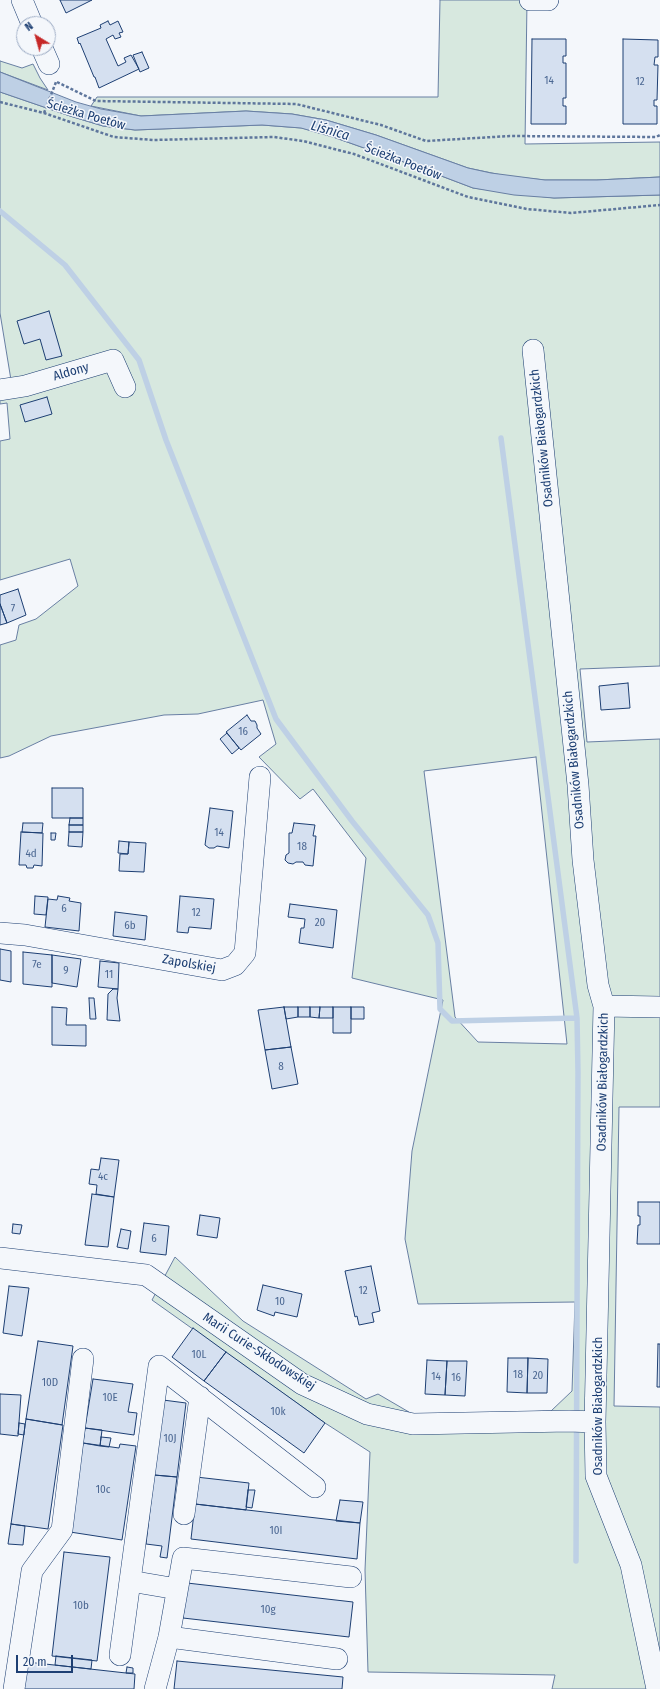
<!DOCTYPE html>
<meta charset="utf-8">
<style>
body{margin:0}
#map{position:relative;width:660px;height:1689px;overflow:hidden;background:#f4f7fb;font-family:"Fira Sans Condensed",sans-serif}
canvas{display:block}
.north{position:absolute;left:16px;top:16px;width:40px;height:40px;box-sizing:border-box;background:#f4f7fb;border:1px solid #9eadc5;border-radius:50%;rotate:323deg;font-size:11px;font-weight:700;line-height:16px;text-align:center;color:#1d3f73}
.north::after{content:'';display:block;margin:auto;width:14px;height:18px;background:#c62828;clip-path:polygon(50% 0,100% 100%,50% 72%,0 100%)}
.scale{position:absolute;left:16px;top:1655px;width:57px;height:18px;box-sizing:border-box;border:2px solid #1d3f73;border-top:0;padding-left:5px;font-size:12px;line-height:14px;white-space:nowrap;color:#1d3f73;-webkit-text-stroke:3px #f4f7fb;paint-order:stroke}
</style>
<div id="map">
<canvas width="660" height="1689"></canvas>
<div class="north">N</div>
<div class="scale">20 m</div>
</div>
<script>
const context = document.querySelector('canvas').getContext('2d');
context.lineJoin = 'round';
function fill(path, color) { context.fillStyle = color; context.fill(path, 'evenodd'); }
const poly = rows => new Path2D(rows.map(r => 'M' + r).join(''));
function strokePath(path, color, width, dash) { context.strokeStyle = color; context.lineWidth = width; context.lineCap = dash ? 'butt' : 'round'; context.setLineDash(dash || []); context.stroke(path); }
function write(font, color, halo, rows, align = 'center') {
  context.font = font + ' "Fira Sans Condensed",sans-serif'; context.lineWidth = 3; context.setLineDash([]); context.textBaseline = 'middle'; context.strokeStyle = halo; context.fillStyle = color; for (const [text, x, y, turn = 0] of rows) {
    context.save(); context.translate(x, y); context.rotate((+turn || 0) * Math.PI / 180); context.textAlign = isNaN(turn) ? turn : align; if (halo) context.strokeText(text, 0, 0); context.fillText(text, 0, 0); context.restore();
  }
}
const green = poly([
 [440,0,527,0,525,144,660,142,660,177,597,180,545,180,506,176,468,168,376,135,326,120,292,114,246,111,141,116,91,106,97,97,438,97,440,0],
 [0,61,22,68,33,64,40,78,48,90,0,72,0,61],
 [0,92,70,116,103,126,135,130,262,125,302,128,333,137,415,166,473,188,554,198,660,195,660,666,580,669,587,742,660,739,660,1107,619,1107,614,1406,660,1407,660,1689,552,1689,555,1675,368,1672,365,1570,370,1452,325,1423,152,1300,175,1257,243,1321,366,1399,378,1394,414,1415,551,1411,572,1391,575,1302,418,1304,405,1239,412,1151,443,1000,352,978,366,858,313,789,300,799,259,757,276,744,263,700,198,714,164,715,51,736,9,756,0,758,0,645,16,640,19,625,36,619,78,586,70,559,0,580,0,441,10,439,7,403,0,404,0,382,11,380,0,313,0,92],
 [536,757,567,1044,478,1042,455,1017,424,771,536,757]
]);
fill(green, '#d7e8df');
strokePath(green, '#687fa3', 1);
const water = poly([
 [0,72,76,102,101,109,141,116,246,111,292,114,326,120,376,135,468,168,491,173,545,180,597,180,660,177,660,195,554,198,514,195,473,188,415,166,333,137,301,128,262,125,135,130,103,126,70,116,0,92,0,72]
]);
fill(water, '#bed0e5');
strokePath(water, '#687fa3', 1);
strokePath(poly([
 [0,211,65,265,139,360,166,440,276,719,352,821,428,915,438,943,440,1009,452,1021,577,1018],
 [501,438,577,1018,578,1072,576,1561]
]), '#bed0e5', 5.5);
const building = poly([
 [60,0,92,0,66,13,60,0],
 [108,21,110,25,118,21,123,32,119,33,121,37,115,39,113,35,106,39,118,66,126,62,124,58,131,55,139,69,99,88,95,77,94,77,80,43,79,44,77,38,101,28,100,25,108,21],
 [532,39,566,39,566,56,563,56,563,63,566,63,566,98,563,98,563,106,566,106,566,124,531,124,532,39],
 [623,39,658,40,658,57,655,57,654,65,658,65,657,100,654,100,654,106,657,106,657,124,623,124,623,39],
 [142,52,149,68,140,72,133,55,142,52],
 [49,311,62,356,46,360,40,339,24,344,17,321,49,311],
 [47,397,52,414,25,422,20,405,47,397],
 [18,589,26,615,7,623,0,604,0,595,18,589],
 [0,604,7,623,0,625,0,604],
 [628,683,630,708,601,710,599,686,628,683],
 [247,715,251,721,255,721,257,725,257,728,261,734,241,750,226,732,247,715],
 [227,733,239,748,232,754,220,739,227,733],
 [52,788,83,788,83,818,52,818,52,788],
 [210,808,233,811,229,848,217,846,214,848,209,848,205,845,210,808],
 [70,818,83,818,83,825,69,825,70,818],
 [23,823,43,823,42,833,22,832,23,823],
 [294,823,315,825,313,836,316,836,313,866,305,865,303,862,296,862,293,864,288,863,285,860,286,855,289,853,289,833,292,833,294,823],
 [69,825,83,825,83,832,69,832,69,825],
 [21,832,43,833,42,866,34,865,33,868,27,868,26,865,19,865,21,832],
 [69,832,83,832,82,847,68,846,69,832],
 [51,833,56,833,55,840,51,840,51,833],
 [119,841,129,842,128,854,118,853,119,841],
 [129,842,146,843,144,872,119,871,120,854,128,854,129,842],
 [35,896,48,897,46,915,34,914,35,896],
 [58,896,70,898,69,901,81,903,79,931,45,927,48,899,57,900,58,896],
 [180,896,214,899,211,929,189,927,188,933,177,932,180,896],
 [290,904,337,910,333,948,299,943,301,928,304,928,305,919,288,917,290,904],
 [115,912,147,916,145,940,113,936,115,912],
 [0,949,11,951,11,982,0,980,0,949],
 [23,952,52,955,52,987,23,984,23,952],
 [52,955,81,959,77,987,52,983,52,955],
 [100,961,119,963,118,989,98,987,100,961],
 [113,989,118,989,117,998,120,1021,107,1020,108,994,113,989],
 [89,998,94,998,96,1019,90,1019,89,998],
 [52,1007,67,1008,66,1025,86,1025,86,1046,52,1045,52,1007],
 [284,1007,291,1047,265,1050,258,1010,284,1007],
 [284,1007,298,1007,298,1017,286,1019,284,1007],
 [298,1007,310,1007,310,1017,298,1017,298,1007],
 [310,1007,320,1007,319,1018,310,1017,310,1007],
 [320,1007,333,1007,333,1018,319,1018,320,1007],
 [333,1007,351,1007,351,1033,333,1033,333,1007],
 [351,1007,364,1007,364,1019,351,1019,351,1007],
 [291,1047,298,1084,272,1089,265,1050,291,1047],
 [101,1158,119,1160,114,1197,96,1194,97,1185,89,1184,91,1169,99,1170,101,1158],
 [92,1194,114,1197,108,1247,85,1245,92,1194],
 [638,1202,660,1202,660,1244,637,1244,638,1225,640,1225,640,1216,638,1216,638,1202],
 [200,1215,220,1218,217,1238,197,1235,200,1215],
 [144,1223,169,1226,166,1255,140,1252,144,1223],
 [13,1224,22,1225,20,1234,12,1233,13,1224],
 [121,1229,131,1231,128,1249,117,1247,121,1229],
 [371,1266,380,1311,372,1313,374,1322,359,1325,357,1316,355,1317,345,1271,371,1266],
 [263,1285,302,1294,297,1317,275,1312,274,1316,257,1310,263,1285],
 [9,1286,29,1288,22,1336,3,1333,9,1286],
 [193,1328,226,1352,204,1381,172,1357,193,1328],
 [38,1341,73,1346,62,1425,26,1419,38,1341],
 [658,1344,660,1344,660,1387,657,1387,658,1344],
 [226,1352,325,1423,304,1453,204,1381,226,1352],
 [508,1358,528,1358,527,1393,507,1392,508,1358],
 [528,1358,548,1359,547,1393,527,1393,528,1358],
 [427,1360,447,1361,445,1395,425,1394,427,1360],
 [447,1361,467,1361,465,1396,445,1395,447,1361],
 [93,1379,133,1384,128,1412,137,1413,134,1435,85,1428,93,1379],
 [0,1394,21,1395,18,1436,0,1434,0,1394],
 [163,1400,186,1403,177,1477,154,1475,163,1400],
 [26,1419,63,1425,48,1529,11,1524,26,1419],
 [19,1423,25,1424,24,1435,18,1434,19,1423],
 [85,1428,102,1430,100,1446,83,1443,85,1428],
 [101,1437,111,1438,109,1447,100,1446,101,1437],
 [83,1443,119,1448,120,1444,136,1446,122,1540,70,1532,83,1443],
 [154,1475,177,1477,167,1558,160,1557,162,1546,146,1544,154,1475],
 [196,1477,249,1483,246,1510,195,1504,196,1477],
 [248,1490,255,1490,252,1508,246,1507,248,1490],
 [340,1500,363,1502,360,1523,336,1521,340,1500],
 [195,1504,360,1523,357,1559,191,1539,195,1504],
 [11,1524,25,1526,23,1545,8,1544,11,1524],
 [64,1552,110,1557,97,1661,52,1656,64,1552],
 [187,1583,353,1602,349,1637,183,1618,187,1583],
 [56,1656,92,1660,91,1669,55,1665,56,1656],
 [177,1661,343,1677,342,1689,174,1689,177,1661],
 [27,1662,135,1674,134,1689,24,1689,27,1662],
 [127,1667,133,1668,133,1673,126,1673,127,1667]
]);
fill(building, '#d5e0f0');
strokePath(building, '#1d3f73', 1);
const minor = poly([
 [22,0,32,24],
 [530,0,548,0],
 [42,48,49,64],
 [533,350,578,785,583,860,598,985,604,1006,595,1422,596,1476,631,1565,657,1689],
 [0,390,25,386,113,360,125,387],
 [0,933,25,935,222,970,235,965,245,953,260,777],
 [604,1006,660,1007],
 [0,1258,146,1275,302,1384,367,1414,413,1424,569,1421,595,1422],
 [184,1514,200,1397],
 [130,1581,177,1589],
 [169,1637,337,1659],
 [120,1655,159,1366,315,1487],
 [14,1689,32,1571,62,1530,83,1359],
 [155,1689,169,1637,183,1558,351,1577]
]);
strokePath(minor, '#1d3f73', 22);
strokePath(poly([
 [57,82,96,101,296,104,381,125,426,141,510,136,656,137,660,135],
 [0,102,44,113,114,137,154,140,274,137,303,141,354,154,468,197,527,209,571,213,660,205],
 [44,113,56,82]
]), '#5e769c', 2.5, [3, 2]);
strokePath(minor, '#f4f7fb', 21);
write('11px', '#4b6792', null, [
 ["14",549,81],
 ["12",640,82],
 ["7",13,609],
 ["16",243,732],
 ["14",219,833],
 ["18",302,847],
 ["4d",31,854],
 ["6",64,909],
 ["12",196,913],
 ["20",320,923],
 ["6b",130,926],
 ["7e",37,965],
 ["9",66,971],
 ["11",109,975],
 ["8",281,1067],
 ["4c",103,1177],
 ["6",154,1239],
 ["12",363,1291],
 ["10",280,1302],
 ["10L",199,1355],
 ["18",518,1375],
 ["20",538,1376],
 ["14",436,1377],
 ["16",456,1378],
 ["10D",50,1383],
 ["10E",110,1398],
 ["10k",278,1412],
 ["10J",170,1439],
 ["10c",103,1490],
 ["10I",276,1531],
 ["10b",81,1606],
 ["10g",268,1610]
]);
write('13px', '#1d3f73', '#f4f7fb', [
 ["Ścieżka Poetów",86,115,16],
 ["Ścieżka Poetów",403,162,21],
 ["Aldony",71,372,-16],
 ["Osadników Białogardzkich",542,438,-96],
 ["Osadników Białogardzkich",574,760,-95],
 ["Zapolskiej",189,964,10],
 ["Osadników Białogardzkich",603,1082,-89],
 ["Marii Curie-Skłodowskiej",259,1352,33],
 ["Osadników Białogardzkich",598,1406,-90]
]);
write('italic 14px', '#1d3f73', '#f4f7fb', [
 ["Liśnica",330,131,16]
]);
</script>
